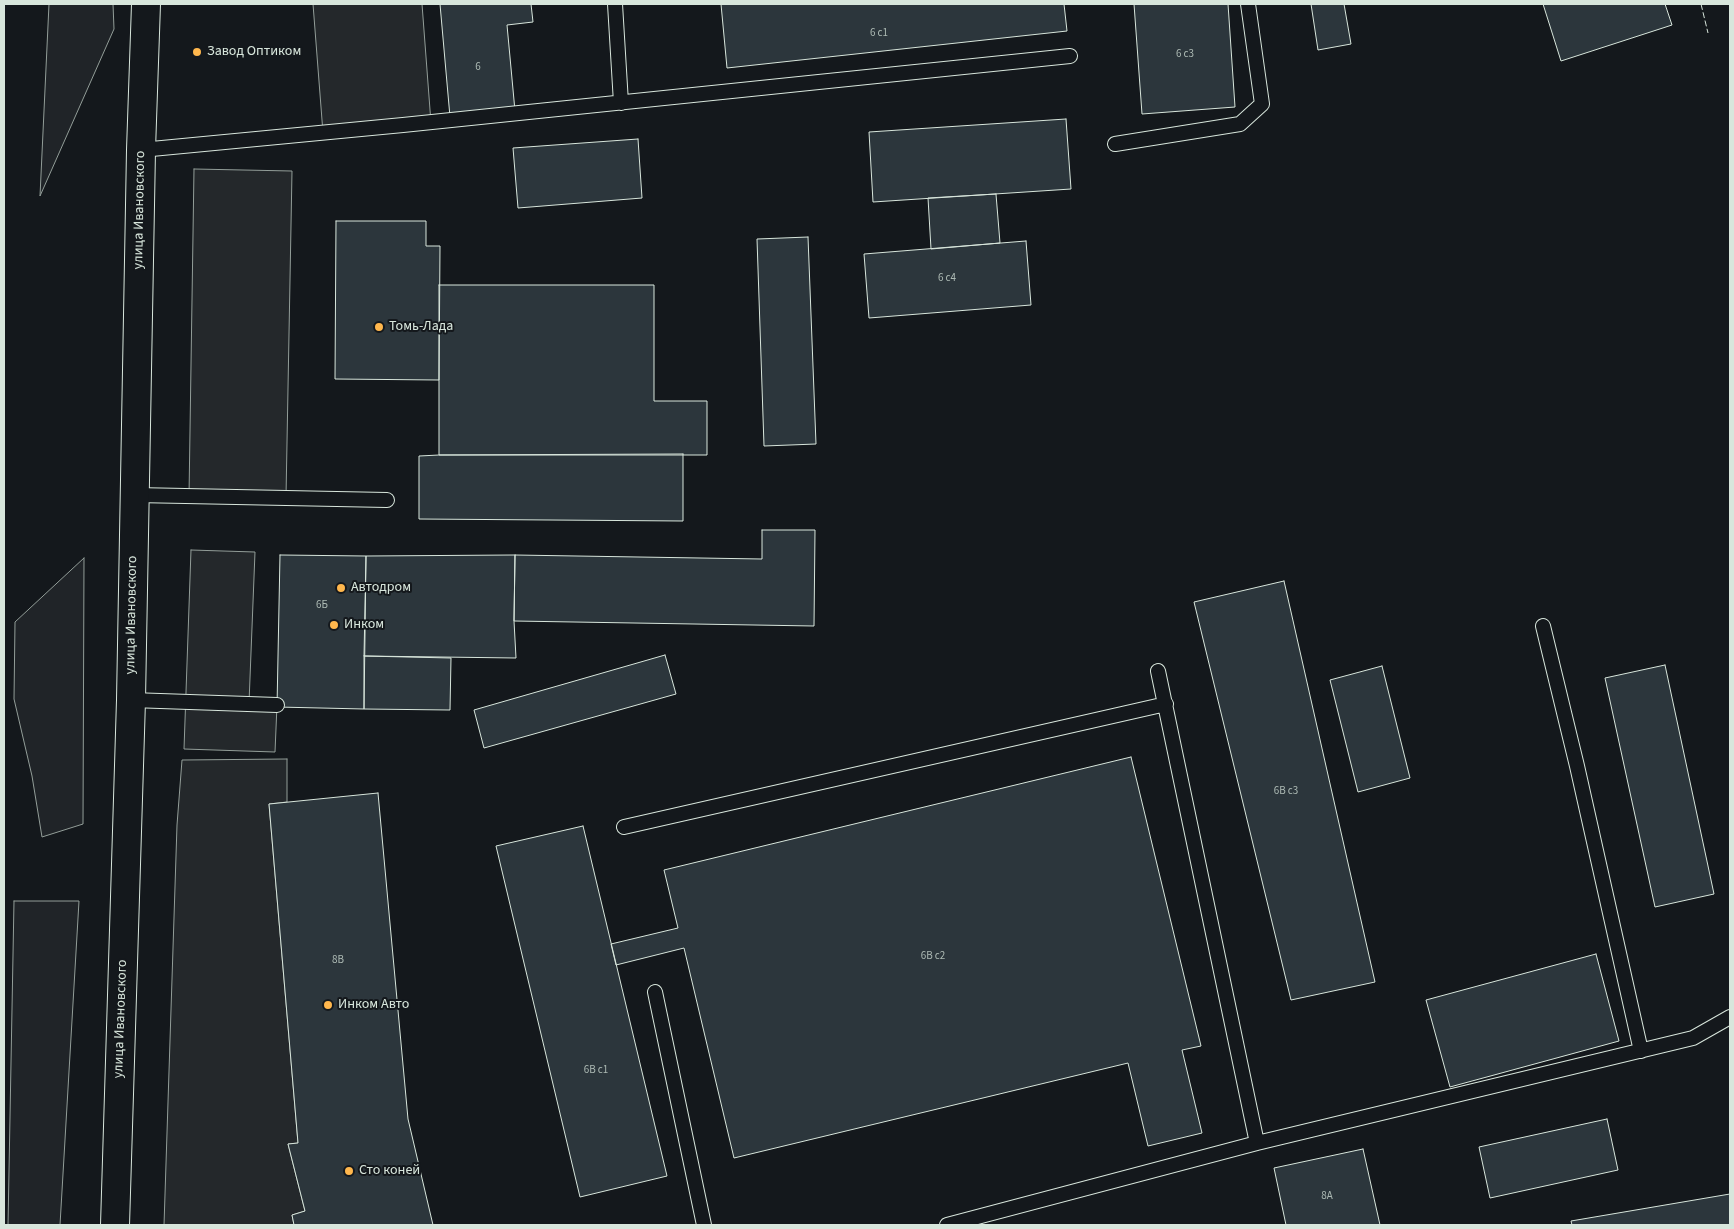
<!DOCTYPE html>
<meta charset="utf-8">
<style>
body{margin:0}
#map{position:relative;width:1734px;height:1229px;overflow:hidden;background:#14181c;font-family:"Source Sans 3",sans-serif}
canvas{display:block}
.frame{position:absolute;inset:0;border:5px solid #d8e6dc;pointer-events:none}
</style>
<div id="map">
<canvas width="1734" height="1229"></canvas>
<div class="frame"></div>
</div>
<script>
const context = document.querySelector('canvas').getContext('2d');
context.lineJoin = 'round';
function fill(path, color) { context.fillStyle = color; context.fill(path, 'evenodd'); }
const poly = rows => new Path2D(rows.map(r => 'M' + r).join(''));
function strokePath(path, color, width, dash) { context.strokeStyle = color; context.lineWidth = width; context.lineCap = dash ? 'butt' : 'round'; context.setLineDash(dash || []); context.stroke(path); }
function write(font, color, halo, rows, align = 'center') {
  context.font = font + ' "Source Sans 3",sans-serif'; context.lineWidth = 4; context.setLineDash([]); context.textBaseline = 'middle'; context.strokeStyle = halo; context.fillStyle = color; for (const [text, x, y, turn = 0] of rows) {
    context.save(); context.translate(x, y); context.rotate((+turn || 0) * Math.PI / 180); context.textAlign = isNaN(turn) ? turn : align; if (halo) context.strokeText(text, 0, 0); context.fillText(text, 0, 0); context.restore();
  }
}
const green = poly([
 [49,4,113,4,114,29,40,196,49,4],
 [84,558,83,824,42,837,32,776,14,699,15,622,84,558],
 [14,901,79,901,60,1225,8,1225,14,901]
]);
fill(green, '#202428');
strokePath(green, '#939e99', 1);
const parking = poly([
 [313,4,422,4,431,123,323,133,313,4],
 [194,169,292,171,286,497,189,496,194,169],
 [191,550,255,552,249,703,277,705,275,752,184,749,191,550],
 [287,759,287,802,269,804,298,1143,288,1144,305,1211,292,1215,294,1225,164,1225,177,825,182,760,287,759]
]);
fill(parking, '#24282b');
strokePath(parking, '#939e99', 1);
const building = poly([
 [440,4,531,4,533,22,507,25,515,111,450,117,440,4],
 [721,4,1064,4,1067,31,727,68,721,4],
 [1134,4,1228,4,1235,107,1142,114,1134,4],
 [1311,4,1344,4,1351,44,1318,50,1311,4],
 [1543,4,1665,4,1672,25,1561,61,1543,4],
 [1066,119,1071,189,873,202,869,132,1066,119],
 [638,139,642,198,518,208,513,148,638,139],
 [996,194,1000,243,931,249,928,198,996,194],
 [336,221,426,221,426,246,440,246,439,380,335,379,336,221],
 [808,237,816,444,764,446,757,239,808,237],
 [1026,241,1031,305,869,318,864,254,1026,241],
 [439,285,654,285,654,401,707,401,707,455,439,455,439,285],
 [683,454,683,521,419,519,419,456,439,455,683,454],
 [762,530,815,530,814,626,514,621,515,555,762,559,762,530],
 [280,555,366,556,364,709,277,707,280,555],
 [515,555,514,621,516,658,364,656,366,556,515,555],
 [1284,581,1375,982,1291,1000,1194,602,1284,581],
 [665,655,676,694,484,748,474,710,665,655],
 [364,656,451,658,450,710,364,709,364,656],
 [1665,665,1714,894,1655,907,1605,678,1665,665],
 [1382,666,1410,778,1358,792,1330,680,1382,666],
 [1131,757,1201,1046,1182,1050,1202,1133,1148,1146,1128,1063,734,1158,684,948,616,965,611,944,678,928,664,870,1131,757],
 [378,793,408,1119,433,1225,294,1225,292,1215,305,1211,288,1144,298,1143,269,804,378,793],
 [583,826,667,1176,580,1197,496,846,583,826],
 [1596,954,1619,1041,1450,1087,1426,1000,1596,954],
 [1607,1119,1618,1170,1490,1198,1479,1147,1607,1119],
 [1363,1149,1380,1225,1286,1225,1274,1168,1363,1149],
 [1730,1194,1730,1225,1572,1225,1571,1221,1730,1194]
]);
fill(building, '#2c363c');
strokePath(building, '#d8e6dc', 1);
const lane = poly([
 [615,4,621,103],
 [1115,144,1240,124,1262,104,1248,4],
 [141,150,403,125,1070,56],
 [135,495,387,500],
 [1543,626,1577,766,1641,1051],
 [1158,671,1257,1143],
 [131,700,277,705],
 [624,827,1166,704],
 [655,992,704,1225],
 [947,1225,1257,1143,1693,1038,1730,1017]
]);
const secondary = poly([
 [115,1225,131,700,141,150,146,4]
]);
strokePath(lane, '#d8e6dc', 16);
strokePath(secondary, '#d8e6dc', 30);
strokePath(lane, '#14181c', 14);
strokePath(secondary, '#14181c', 28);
strokePath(poly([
 [1701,4,1708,33]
]), '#d8e6dc', 1, [6, 2.5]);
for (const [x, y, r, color] of [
 [197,52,5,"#ffb74d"],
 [379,327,5,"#ffb74d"],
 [341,588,5,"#ffb74d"],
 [334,625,5,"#ffb74d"],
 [328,1005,5,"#ffb74d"],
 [349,1171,5,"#ffb74d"]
]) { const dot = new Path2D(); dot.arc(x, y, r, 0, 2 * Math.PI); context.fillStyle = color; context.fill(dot); strokePath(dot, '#14181c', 2); }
write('11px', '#adbab4', null, [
 ["6 с1",879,34],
 ["6 с3",1185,55],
 ["6",478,68],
 ["6 с4",947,279],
 ["6Б",322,606],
 ["6В с3",1286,792],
 ["6В с2",933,957],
 ["8В",338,961],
 ["6В с1",596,1071],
 ["8А",1327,1197]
]);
write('14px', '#d8e6dc', '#14181c', [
 ["Завод Оптиком",207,52],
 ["Томь-Лада",389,327],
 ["Автодром",351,588],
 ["Инком",344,625],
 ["Инком Авто",338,1005],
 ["Сто коней",359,1171]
], 'left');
write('14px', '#d8e6dc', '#14181c', [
 ["улица Ивановского",140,210,-89],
 ["улица Ивановского",132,615,-89],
 ["улица Ивановского",121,1019,-88]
]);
</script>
